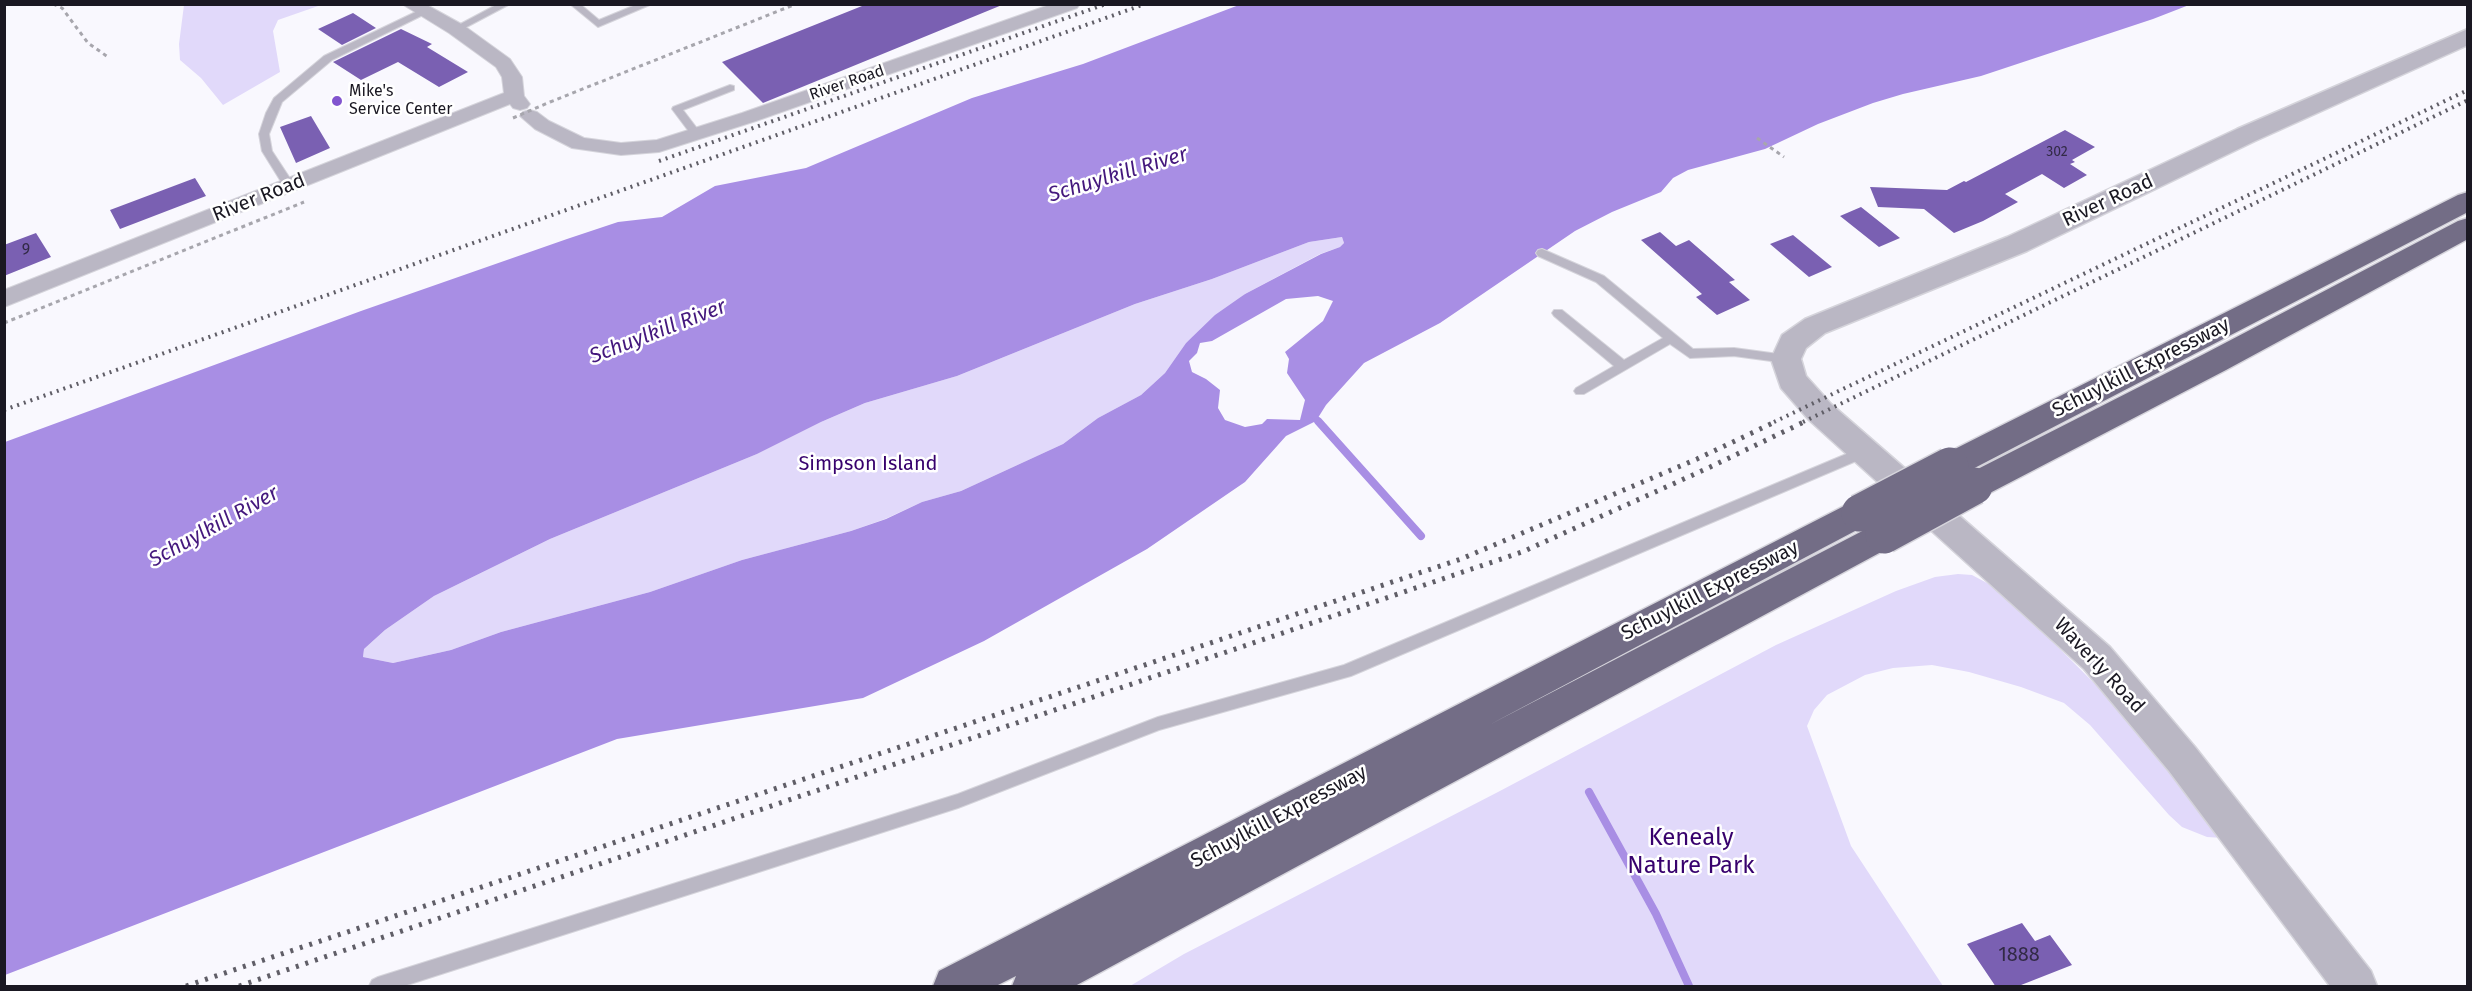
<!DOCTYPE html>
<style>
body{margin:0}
#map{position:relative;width:2472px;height:991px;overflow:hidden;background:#f9f8fe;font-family:"Fira Sans",sans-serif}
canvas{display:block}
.frame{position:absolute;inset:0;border:6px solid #1a1822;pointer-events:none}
</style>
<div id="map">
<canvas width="2472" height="991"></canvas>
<div class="frame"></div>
</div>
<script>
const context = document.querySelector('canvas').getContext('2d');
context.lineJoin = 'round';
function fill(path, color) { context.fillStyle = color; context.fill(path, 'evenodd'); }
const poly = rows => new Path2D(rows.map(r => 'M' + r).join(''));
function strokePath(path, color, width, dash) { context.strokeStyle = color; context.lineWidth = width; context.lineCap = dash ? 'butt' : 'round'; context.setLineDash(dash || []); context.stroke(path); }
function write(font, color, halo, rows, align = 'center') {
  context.font = font + ' "Fira Sans",sans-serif'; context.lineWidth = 5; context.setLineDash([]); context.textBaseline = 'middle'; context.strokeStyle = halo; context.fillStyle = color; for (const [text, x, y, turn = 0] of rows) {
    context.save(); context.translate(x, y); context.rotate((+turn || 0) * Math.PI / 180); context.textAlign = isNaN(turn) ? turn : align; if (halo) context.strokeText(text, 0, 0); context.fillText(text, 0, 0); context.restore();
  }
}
fill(poly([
 [184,5,185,4,321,5,278,20,273,31,280,72,223,105,201,78,180,60,179,44],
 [1342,237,1344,243,1340,247,1320,254,1245,294,1186,343,1165,373,1141,395,1098,418,1063,444,961,491,922,502,885,519,851,531,742,560,650,592,501,632,451,650,393,663,363,657,364,649,385,630,434,596,550,539,757,454,821,422,865,403,957,376,1135,304,1212,279,1309,242],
 [1958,574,1972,575,2002,591,2109,698,2206,802,2223,838,2207,837,2182,827,2169,815,2090,725,2064,703,2021,687,1969,672,1932,665,1893,668,1865,675,1827,695,1814,710,1807,726,1851,846,1943,986,1130,986,1184,954,1498,792,1776,645,1896,591,1935,577]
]), '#e1d9fa');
fill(poly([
 [1239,5,2189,5,2153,19,1981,76,1903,94,1873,103,1818,124,1765,149,1688,170,1673,178,1661,192,1612,212,1575,231,1440,323,1364,363,1326,405,1316,421,1286,436,1245,482,1147,549,984,641,863,698,617,739,5,975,5,442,361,311,567,239,618,222,662,217,715,186,806,168,972,98,1083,64],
 [1342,237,1344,243,1340,247,1321,254,1245,294,1215,315,1186,343,1165,373,1141,395,1098,418,1063,444,961,491,922,502,886,519,851,531,742,560,650,592,501,632,451,650,393,663,363,657,364,649,385,630,434,596,550,539,757,454,821,422,865,403,957,376,1135,304,1212,279,1309,242],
 [1318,296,1333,301,1323,321,1285,352,1289,359,1287,373,1305,400,1300,420,1267,419,1262,424,1245,427,1225,420,1218,408,1220,390,1206,379,1192,372,1189,361,1197,353,1200,343,1212,341,1286,299]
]), '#a88ee4');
strokePath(poly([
 [1312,414,1319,422]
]), '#a88ee4', 6);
strokePath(poly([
 [1318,421,1421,536],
 [1589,792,1656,914,1689,986]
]), '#a88ee4', 8);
fill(poly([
 [867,4,1002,5,763,103,722,62],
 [353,13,376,28,342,45,318,29],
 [401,29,432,44,427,47,468,72,439,87,398,62,361,80,333,62],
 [311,116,330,148,296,163,280,127],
 [2065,130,2095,147,2072,160,2075,162,2070,164,2087,175,2064,188,2042,174,2005,194,2018,202,1983,221,1954,233,1924,209,1878,207,1870,187,1947,190,1964,181,1966,182],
 [195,178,206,196,120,229,110,210],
 [1861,207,1900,238,1879,247,1840,216],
 [1660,232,1676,246,1689,240,1735,280,1729,282,1750,300,1717,315,1696,297,1702,294,1641,240],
 [36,233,51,257,4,276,4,245],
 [1793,235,1832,267,1809,277,1770,244],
 [2022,923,2035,941,2050,935,2072,965,2016,987,1996,987,1967,944]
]), '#7a60b2');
const service = poly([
 [498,4,510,4,459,31,451,29,498,4],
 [570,4,580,4,599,20,638,4,652,4,598,27,570,4],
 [424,8,429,11,427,13,332,60,282,102,269,134,272,151,295,186,293,188,285,188,262,151,259,134,266,113,274,98,324,56,424,8],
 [730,85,734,86,734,90,683,110,702,135,697,138,693,137,672,109,673,107,730,85],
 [1542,249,1604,276,1693,349,1734,348,1786,355,1792,359,1786,363,1734,356,1690,358,1670,344,1584,394,1576,394,1574,391,1576,388,1614,366,1554,316,1552,313,1554,310,1562,310,1624,360,1663,338,1596,282,1538,256,1536,253,1538,250,1542,249],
 [1863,447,1868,448,1870,452,1868,456,1351,676,1159,730,958,808,404,986,369,986,372,980,378,977,958,794,1158,717,1344,665,1863,447]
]);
const minor = poly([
 [402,4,425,4,463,25,510,59,522,77,524,96,530,104,527,108,520,110,513,108,510,104,4,307,4,290,504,93,502,77,496,67,449,33,402,4],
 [1052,4,1080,4,1077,8,756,121,659,152,621,155,572,148,535,129,520,116,523,112,530,110,537,112,549,121,584,138,621,143,657,140,742,113,1052,4]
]);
const tertiary = poly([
 [2468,29,2468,45,2255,141,2027,251,1825,333,1806,348,1801,359,1806,376,1831,404,2110,647,2195,747,2371,971,2377,986,2330,986,2169,771,2084,669,1809,420,1781,388,1771,359,1782,335,1805,319,2007,237,2237,129,2468,29]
]);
const motorway = poly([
 [2468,192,2468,212,1961,475,1950,478,1939,475,1934,466,1939,457,2458,195,2468,192],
 [2468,218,2468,239,2226,370,1986,495,1974,499,1962,495,1958,486,1962,477,2204,354,2458,221,2468,218],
 [1860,500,1872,504,1877,513,1872,522,1489,725,1872,526,1884,522,1896,526,1901,535,1896,544,1075,986,1012,986,1016,976,996,986,933,986,939,971,1848,504,1860,500]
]);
strokePath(service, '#d5d4db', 2);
strokePath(minor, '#d5d4db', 2);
strokePath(tertiary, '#d5d4db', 3);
strokePath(motorway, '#d5d4db', 3);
strokePath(poly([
 [53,4,62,8,88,43,108,57],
 [550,102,796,4],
 [1757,138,1784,157],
 [4,323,304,202]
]), '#a7a6ad', 3, [4, 4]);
fill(service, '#bab7c4');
fill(minor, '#bab7c4');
fill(tertiary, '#bab7c4');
fill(motorway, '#736d86');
strokePath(poly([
 [659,161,1106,4],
 [4,410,1145,4],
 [1774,422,2468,90],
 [1803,422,2468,100]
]), '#605e67', 4, [2, 5]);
strokePath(poly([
 [186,986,1461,559,1697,459,1777,421],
 [239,986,1522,552,1706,469,1806,421]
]), '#605e67', 5, [3, 7]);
const motorwayBridge = poly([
 [1860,513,1950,466],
 [1884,535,1974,486]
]);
strokePath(motorwayBridge, '#d5d4db', 40, []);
strokePath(poly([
 [513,118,550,102]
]), '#a7a6ad', 3, [4, 4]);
strokePath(motorwayBridge, '#736d86', 37);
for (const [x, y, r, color] of [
 [337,101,6,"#8255cf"]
]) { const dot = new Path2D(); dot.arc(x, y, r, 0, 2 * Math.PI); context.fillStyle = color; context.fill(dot); strokePath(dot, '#fff', 2); }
write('14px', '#322a46', null, [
 ["302",2057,152]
]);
write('16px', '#1a1822', '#fff', [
 ["River Road",847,83,-19]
]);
write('16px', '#1a1822', '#fff', [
 ["Mike's",349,92],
 ["Service Center",349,110]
], 'left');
write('16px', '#322a46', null, [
 ["9",26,251]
]);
write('20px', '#1a1822', '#fff', [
 ["River Road",259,198,-22],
 ["River Road",2108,201,-25],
 ["Schuylkill Expressway",2141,368,-27],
 ["Schuylkill Expressway",1710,591,-27],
 ["Waverly Road",2099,666,47],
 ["Schuylkill Expressway",1279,817,-28]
]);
write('20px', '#37016d', '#fff', [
 ["Simpson Island",868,464]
]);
write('20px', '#322a46', null, [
 ["1888",2019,955]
]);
write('italic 21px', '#44187d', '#fff', [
 ["Schuylkill River",1118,175,-17],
 ["Schuylkill River",658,332,-21],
 ["Schuylkill River",214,527,-29]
]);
write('24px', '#37016d', '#fff', [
 ["Kenealy",1691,838],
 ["Nature Park",1691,866]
]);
</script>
